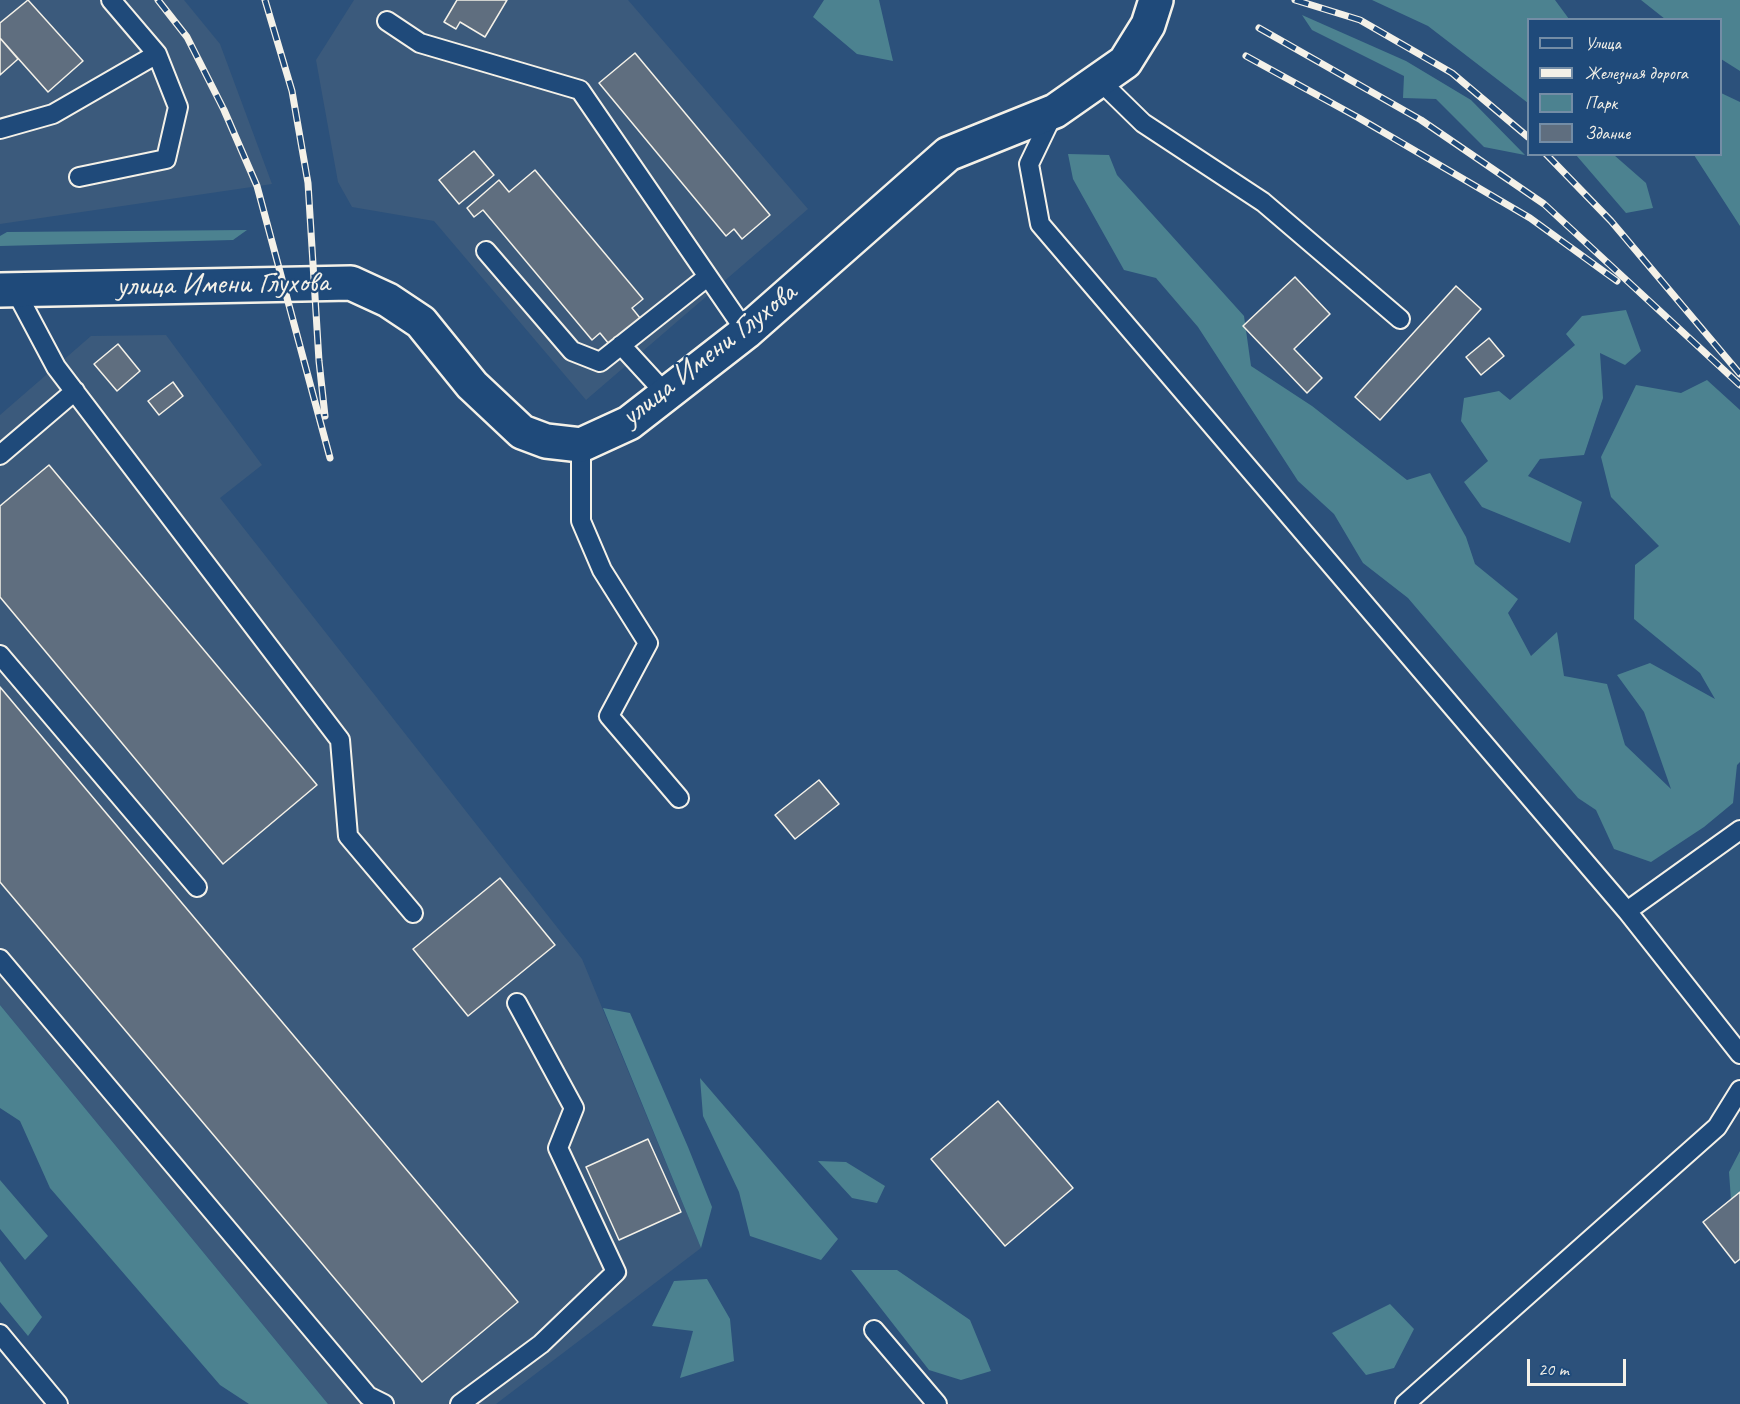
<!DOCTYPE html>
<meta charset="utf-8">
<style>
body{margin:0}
#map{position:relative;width:1740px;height:1404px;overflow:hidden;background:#2c517b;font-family:Caveat,sans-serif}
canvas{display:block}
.legend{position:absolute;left:1527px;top:18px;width:195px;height:138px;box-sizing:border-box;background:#1f4a7a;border:2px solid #748da6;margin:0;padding:8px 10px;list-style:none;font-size:18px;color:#f4f1e8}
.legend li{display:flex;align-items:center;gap:12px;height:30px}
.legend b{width:30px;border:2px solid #748da6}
.scale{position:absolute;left:1527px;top:1359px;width:99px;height:27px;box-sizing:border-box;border:3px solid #f4f1e8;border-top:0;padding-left:8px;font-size:18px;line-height:21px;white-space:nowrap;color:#f4f1e8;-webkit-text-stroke:4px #1f4a7a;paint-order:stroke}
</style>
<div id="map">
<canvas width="1740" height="1404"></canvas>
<ul class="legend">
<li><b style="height:8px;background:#1f4a7a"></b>Улица</li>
<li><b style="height:8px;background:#f4f1e8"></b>Железная дорога</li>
<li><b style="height:16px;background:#4c8290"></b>Парк</li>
<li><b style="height:16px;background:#5f6e7f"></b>Здание</li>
</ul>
<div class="scale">20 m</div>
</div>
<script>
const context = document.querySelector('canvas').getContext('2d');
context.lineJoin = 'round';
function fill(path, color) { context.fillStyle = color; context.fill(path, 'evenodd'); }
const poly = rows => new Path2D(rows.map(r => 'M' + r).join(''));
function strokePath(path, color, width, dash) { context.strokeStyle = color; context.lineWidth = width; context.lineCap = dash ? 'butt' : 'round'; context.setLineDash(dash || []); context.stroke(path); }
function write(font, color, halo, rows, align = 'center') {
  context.font = font + ' Caveat,sans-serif'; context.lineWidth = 4.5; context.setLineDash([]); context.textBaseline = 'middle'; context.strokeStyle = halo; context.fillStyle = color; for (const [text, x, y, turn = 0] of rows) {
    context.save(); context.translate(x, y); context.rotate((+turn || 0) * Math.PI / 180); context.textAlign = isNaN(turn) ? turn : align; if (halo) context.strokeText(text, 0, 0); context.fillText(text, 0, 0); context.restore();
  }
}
fill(poly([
 [0,0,184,0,220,44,272,184,0,224],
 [354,0,628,0,808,209,586,400,434,221,352,207,338,182,316,60],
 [166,335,262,465,220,498,582,959,701,1248,496,1404,328,1404,0,1005,0,415,91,336]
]), '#3b5a7c');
fill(poly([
 [824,0,879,0,893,61,857,54,813,17],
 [1372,0,1555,0,1569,19,1528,20,1528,103,1428,26],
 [1641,0,1740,0,1740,71,1721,59,1720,20,1665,19],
 [1302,15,1406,61,1471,100,1525,155,1484,147,1436,99,1403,98,1404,76,1312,30],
 [1721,93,1740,102,1740,226,1694,155,1720,154],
 [1068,154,1109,155,1117,175,1244,316,1251,366,1312,406,1407,480,1430,473,1466,537,1475,564,1518,599,1508,613,1531,656,1557,632,1564,676,1607,684,1625,745,1671,789,1644,712,1617,675,1650,663,1715,699,1700,673,1634,619,1635,565,1659,546,1611,497,1601,457,1636,385,1681,393,1707,380,1740,410,1740,762,1737,765,1733,803,1704,827,1651,862,1614,849,1596,810,1578,798,1408,598,1363,563,1334,514,1298,481,1198,327,1156,278,1124,270,1073,179],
 [1576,155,1614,155,1646,183,1653,208,1626,213],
 [247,230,233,240,0,246,0,236,7,232],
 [1626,310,1641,351,1625,365,1600,353,1603,398,1584,455,1540,459,1528,476,1582,502,1570,543,1482,507,1464,482,1488,461,1461,421,1464,398,1499,391,1510,400,1575,345,1566,334,1582,316],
 [0,1006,0,1005,328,1404,249,1404,220,1385,50,1188,20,1121,0,1108],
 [603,1008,630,1013,688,1147,712,1207,701,1248],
 [700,1078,838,1239,821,1260,750,1236,739,1192,703,1116],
 [1740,1151,1740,1192,1731,1200,1729,1172],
 [818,1161,846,1162,885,1186,877,1203,852,1198],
 [0,1180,48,1236,25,1260,0,1229],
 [0,1261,42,1317,28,1336,0,1302],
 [851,1270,897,1270,970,1320,991,1371,961,1380,929,1370],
 [707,1279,730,1319,734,1361,680,1378,693,1331,652,1326,674,1281],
 [1390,1304,1414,1329,1394,1368,1366,1375,1332,1333]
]), '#4c8290');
const building = poly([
 [28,0,83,61,48,92,0,38,0,23,28,0],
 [457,0,507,0,485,37,460,22,456,29,444,22,457,0],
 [0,38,18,59,0,75,0,38],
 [635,53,770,215,742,239,734,229,726,236,599,83,635,53],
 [474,151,494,175,459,204,439,180,474,151],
 [535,170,643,299,632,308,640,318,609,344,600,333,592,340,483,210,474,217,467,208,499,180,509,192,535,170],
 [1295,277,1330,314,1294,349,1322,378,1307,393,1243,326,1295,277],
 [1456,286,1481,309,1380,420,1355,397,1456,286],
 [1489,338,1504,356,1481,375,1466,357,1489,338],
 [118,344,140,371,117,391,94,364,118,344],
 [173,382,183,396,159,415,148,401,173,382],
 [49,465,317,785,223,864,0,597,0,506,49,465],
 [0,687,518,1302,422,1382,0,882,0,687],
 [819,780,839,804,795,839,775,815,819,780],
 [500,878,555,945,468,1016,413,949,500,878],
 [998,1101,1073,1188,1005,1246,931,1159,998,1101],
 [648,1139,681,1212,619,1240,586,1167,648,1139],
 [1740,1192,1740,1259,1735,1263,1703,1222,1740,1192]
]);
fill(building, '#5f6e7f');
strokePath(building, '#f4f1e8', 1.5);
const lane = poly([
 [387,21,420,43,580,90,746,332],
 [1099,80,1143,123,1263,202,1400,319],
 [1054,112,1029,164,1040,224,1627,911,1740,1054],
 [0,129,53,114,157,54],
 [79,177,166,159,178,107,157,54,111,0],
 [486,251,572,351,600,362,706,278],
 [14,288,56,367,340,740,348,836,413,913],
 [621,345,666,394],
 [581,445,581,521,602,570,648,643,609,716,679,798],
 [0,455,75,391],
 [0,655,197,887],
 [1627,911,1740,830],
 [0,959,368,1396,384,1404],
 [874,1330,937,1404],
 [0,1334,58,1404],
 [460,1404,541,1344,616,1272,558,1148,574,1108,517,1003],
 [1405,1404,1717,1127,1740,1090]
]);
const street = poly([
 [0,290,351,283,388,300,421,322,472,385,522,432,546,441,581,445,629,423,746,332,948,154,1055,111,1125,62,1148,25,1156,0]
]);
strokePath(lane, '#f4f1e8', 22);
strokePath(street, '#f4f1e8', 38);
strokePath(lane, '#1f4a7a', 18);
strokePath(street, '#1f4a7a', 33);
const rail = poly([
 [158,0,187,37,224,110,257,186,330,458],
 [265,0,292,91,308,183,319,361,325,416],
 [1295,0,1360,20,1452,73,1528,137],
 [1259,28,1421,120,1544,204,1740,385],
 [1246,56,1359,118,1530,218,1617,281],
 [1546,154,1611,221,1740,374]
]);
strokePath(rail, '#f4f1e8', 7);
strokePath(rail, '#1f4a7a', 4.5, [14]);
write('30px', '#f4f1e8', '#1f4a7a', [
 ["улица Имени Глухова",223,285,-1],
 ["улица Имени Глухова",709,355,-38]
]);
</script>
